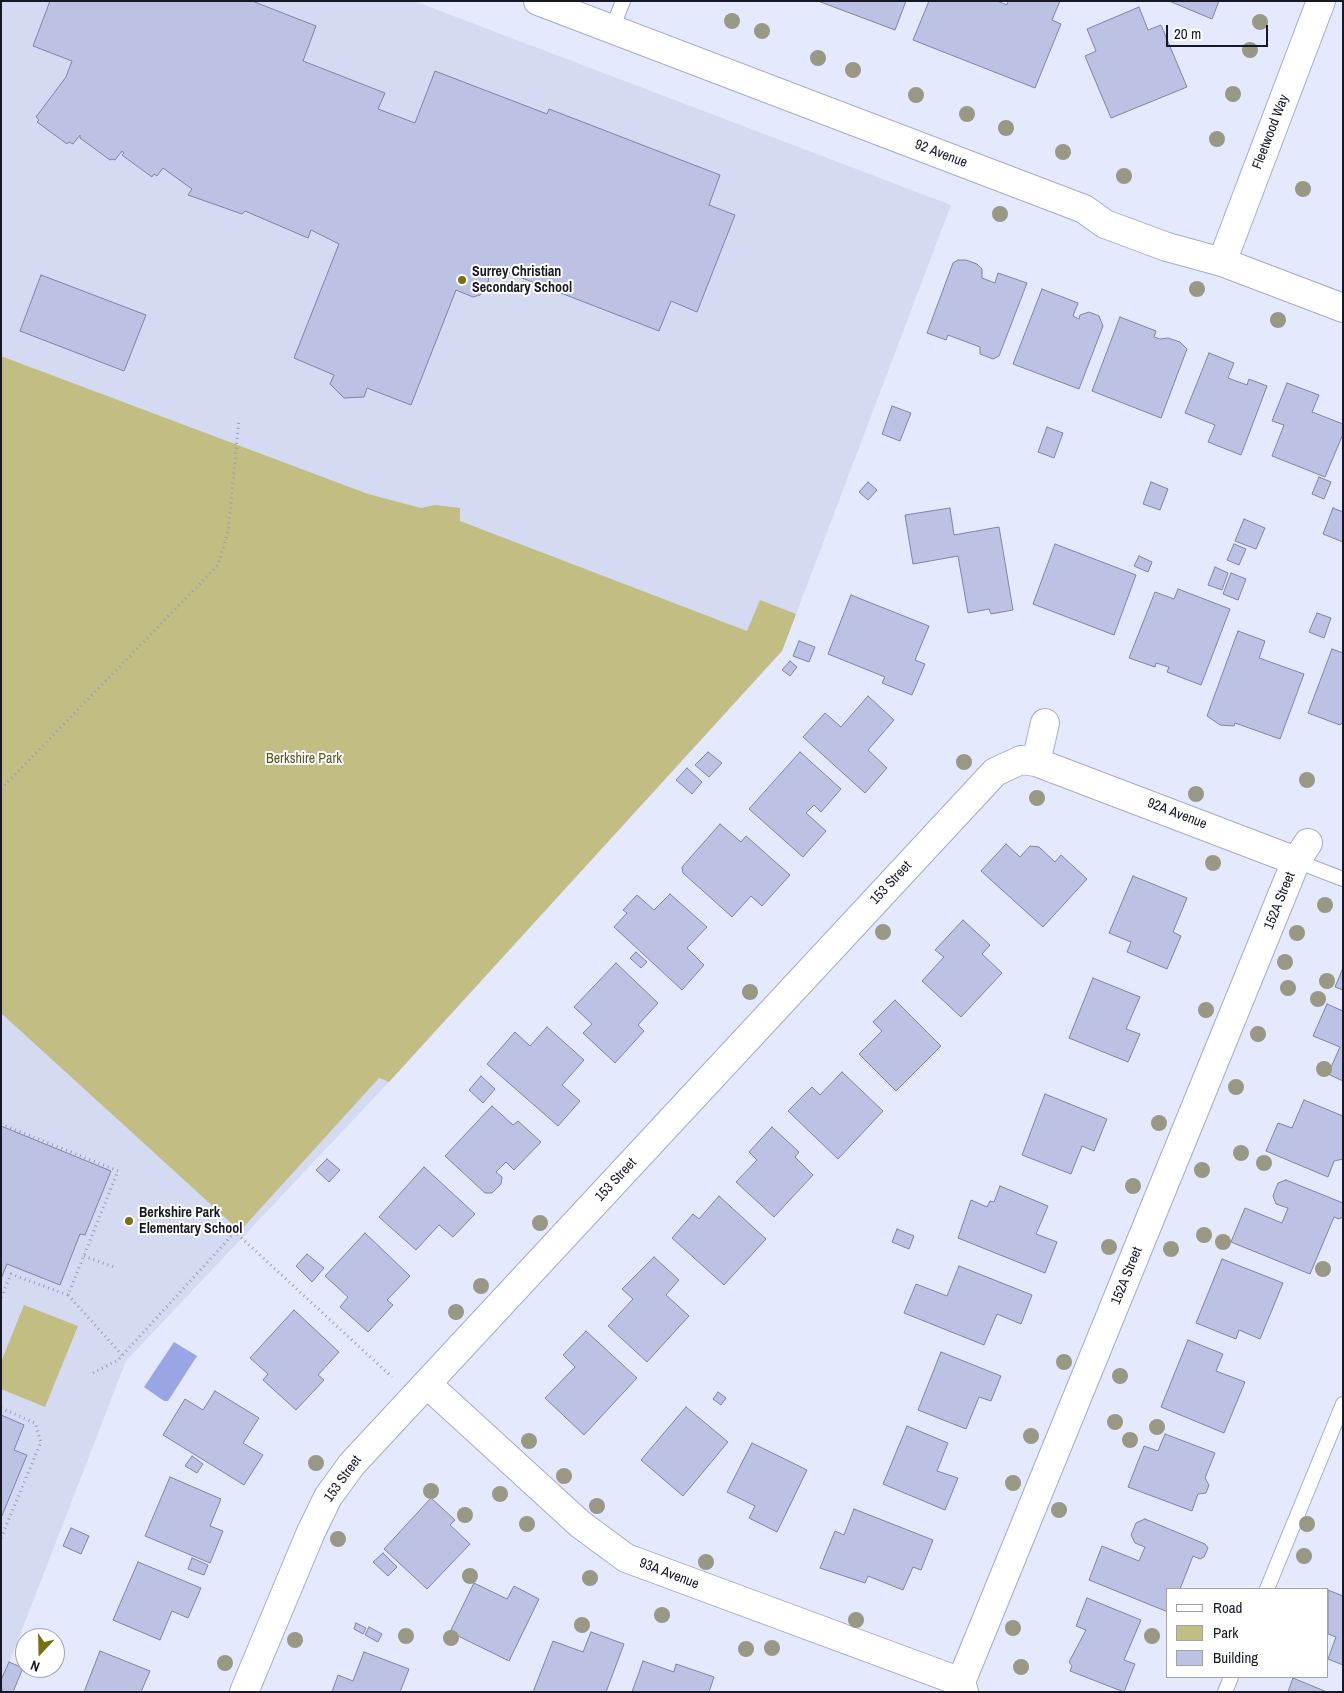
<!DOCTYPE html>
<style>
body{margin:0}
#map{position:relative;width:1344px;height:1693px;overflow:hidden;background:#e4e9fe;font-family:"Archivo Narrow",sans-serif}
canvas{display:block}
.frame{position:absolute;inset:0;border:2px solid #161825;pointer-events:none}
.legend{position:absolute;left:1166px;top:1588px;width:162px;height:90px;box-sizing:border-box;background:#fff;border:1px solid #a2a3a8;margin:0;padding:6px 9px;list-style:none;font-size:15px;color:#161825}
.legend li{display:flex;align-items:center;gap:10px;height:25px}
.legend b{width:25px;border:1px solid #a2a3a8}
.north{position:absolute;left:15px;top:1628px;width:50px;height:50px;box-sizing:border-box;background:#fff;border:1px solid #a2a3a8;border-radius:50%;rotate:201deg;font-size:14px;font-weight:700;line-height:20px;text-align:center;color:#161825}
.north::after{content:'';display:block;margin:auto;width:18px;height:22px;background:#787113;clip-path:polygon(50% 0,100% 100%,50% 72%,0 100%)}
.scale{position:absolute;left:1166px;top:25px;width:102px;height:22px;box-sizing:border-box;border:2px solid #161825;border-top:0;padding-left:6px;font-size:15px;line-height:18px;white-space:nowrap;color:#161825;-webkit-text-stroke:4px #fff;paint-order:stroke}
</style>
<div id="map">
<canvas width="1344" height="1693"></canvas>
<div class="frame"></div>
<ul class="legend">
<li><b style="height:6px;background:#fff"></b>Road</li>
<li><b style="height:14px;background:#c1bd83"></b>Park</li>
<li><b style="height:14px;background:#bbc2e4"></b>Building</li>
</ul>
<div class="north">N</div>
<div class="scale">20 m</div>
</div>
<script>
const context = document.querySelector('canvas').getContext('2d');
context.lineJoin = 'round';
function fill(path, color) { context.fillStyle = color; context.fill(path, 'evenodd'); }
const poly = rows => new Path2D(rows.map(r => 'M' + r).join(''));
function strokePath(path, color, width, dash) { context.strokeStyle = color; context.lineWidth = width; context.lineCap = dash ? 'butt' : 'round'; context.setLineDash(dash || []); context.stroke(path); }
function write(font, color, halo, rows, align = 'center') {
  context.font = font + ' "Archivo Narrow",sans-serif'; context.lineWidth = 4; context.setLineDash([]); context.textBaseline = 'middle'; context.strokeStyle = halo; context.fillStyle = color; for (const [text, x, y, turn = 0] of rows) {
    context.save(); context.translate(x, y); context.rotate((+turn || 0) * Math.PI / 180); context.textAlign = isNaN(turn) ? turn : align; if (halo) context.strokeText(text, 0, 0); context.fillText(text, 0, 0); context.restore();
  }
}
fill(poly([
 [1,1,414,1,951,205,782,651,1,356],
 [1,932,389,1082,126,1361,1,1684]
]), '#d5daf3');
fill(poly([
 [1,356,368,494,421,508,435,505,460,508,460,521,747,631,760,600,796,614,782,651,389,1082,379,1078,240,1231,1,1013],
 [24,1305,78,1326,45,1407,1,1389,1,1362]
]), '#c1bd83');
fill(poly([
 [174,1342,197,1356,168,1401,164,1401,144,1387]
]), '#9aa5e5');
const building = poly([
 [50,1,252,1,316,26,303,61,385,93,378,109,415,123,435,71,547,114,549,109,720,175,709,205,735,215,697,312,671,301,659,331,491,266,487,288,480,295,473,297,456,290,411,405,367,388,364,397,344,398,330,384,334,375,294,358,339,244,311,230,308,238,245,211,242,214,188,195,192,189,163,168,157,176,154,174,152,177,122,155,124,153,122,151,115,160,112,159,110,160,80,138,80,135,73,144,69,142,67,144,37,122,39,120,36,117,66,77,72,61,33,46,50,1],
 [818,1,906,1,895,30,818,1],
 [929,1,997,1,1007,5,1008,1,1060,1,1052,20,1061,24,1035,88,913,40,929,1],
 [1169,1,1219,1,1212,19,1169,1],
 [1139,7,1148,30,1161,25,1187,87,1111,118,1085,56,1096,51,1087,29,1139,7],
 [958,260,966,260,977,264,982,269,982,278,995,283,998,273,1027,283,999,356,993,359,980,354,980,347,948,335,946,340,927,333,953,263,958,260],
 [41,275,146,315,124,371,20,331,41,275],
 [1042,289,1078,303,1073,316,1079,319,1080,315,1089,312,1099,316,1103,326,1079,389,1013,364,1042,289],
 [1120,317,1156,331,1154,337,1160,339,1168,338,1180,342,1187,349,1161,418,1092,391,1120,317],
 [1209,353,1234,363,1228,378,1247,385,1249,379,1267,386,1241,455,1208,442,1215,425,1185,413,1209,353],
 [1287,383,1319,395,1312,412,1343,424,1343,434,1325,477,1272,456,1284,425,1272,421,1287,383],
 [892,406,911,413,900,441,882,434,892,406],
 [1047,427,1063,433,1054,458,1038,452,1047,427],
 [1319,477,1331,482,1324,499,1312,494,1319,477],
 [868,482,877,490,868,500,859,492,868,482],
 [1151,482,1168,489,1160,510,1143,504,1151,482],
 [950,508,954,535,999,527,1013,610,991,614,989,609,968,613,958,556,913,564,905,515,950,508],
 [1333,508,1343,512,1343,542,1323,534,1333,508],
 [1244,519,1265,528,1256,549,1235,541,1244,519],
 [1055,544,1136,575,1114,635,1033,604,1055,544],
 [1234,544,1246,549,1239,565,1227,560,1234,544],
 [1139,556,1152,562,1148,572,1134,566,1139,556],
 [1215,567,1228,573,1222,590,1208,585,1215,567],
 [1231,573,1246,579,1238,600,1223,594,1231,573],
 [1178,589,1230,609,1201,685,1167,672,1169,667,1156,663,1155,667,1129,658,1155,592,1174,599,1178,589],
 [851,595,929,626,915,660,925,664,912,695,882,683,885,677,828,654,851,595],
 [1317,613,1331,618,1324,638,1309,632,1317,613],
 [1238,631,1265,641,1259,658,1304,674,1280,739,1235,723,1234,726,1220,725,1207,716,1238,631],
 [799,641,815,647,809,662,793,656,799,641],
 [1332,649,1343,653,1343,722,1340,725,1308,713,1332,649],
 [790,661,797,667,790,676,782,670,790,661],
 [868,696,894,720,868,750,887,768,865,793,803,737,825,713,841,727,868,696],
 [708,752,722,763,709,777,695,765,708,752],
 [800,752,841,789,821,812,814,805,806,813,826,831,803,857,749,809,800,752],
 [687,768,702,782,692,794,676,780,687,768],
 [720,824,741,842,746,836,790,875,762,906,751,896,732,917,683,873,682,867,720,824],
 [1006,844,1020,857,1030,846,1039,847,1055,862,1061,855,1087,879,1043,927,981,871,1006,844],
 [1133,876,1187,898,1173,932,1181,936,1167,969,1127,952,1131,942,1109,933,1133,876],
 [670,894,707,927,687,948,704,965,682,990,614,927,627,913,623,910,637,895,654,910,670,894],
 [963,920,990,945,982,954,1002,973,961,1017,922,981,944,957,935,950,963,920],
 [636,952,647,962,641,968,630,958,636,952],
 [616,963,658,1003,638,1025,644,1031,615,1063,583,1033,592,1024,574,1007,616,963],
 [1343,968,1343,990,1335,987,1343,968],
 [1093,978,1140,997,1126,1029,1140,1034,1128,1062,1069,1038,1093,978],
 [895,1000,941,1046,896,1091,859,1054,882,1031,873,1022,895,1000],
 [1327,1004,1343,1011,1343,1081,1328,1074,1340,1047,1313,1036,1327,1004],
 [547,1027,584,1060,562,1085,580,1101,558,1126,487,1064,515,1032,530,1046,547,1027],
 [842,1072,883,1111,838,1159,788,1111,812,1087,820,1095,842,1072],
 [481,1076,495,1089,483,1103,469,1090,481,1076],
 [1045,1094,1107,1119,1094,1151,1082,1146,1071,1174,1022,1155,1045,1094],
 [1304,1100,1343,1116,1343,1159,1334,1161,1328,1177,1266,1151,1278,1123,1292,1128,1304,1100],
 [492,1106,513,1125,518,1121,541,1142,514,1170,506,1162,496,1172,502,1177,501,1184,492,1193,485,1193,445,1156,492,1106],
 [1,1126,111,1171,85,1235,80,1234,60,1285,7,1264,1,1279,1,1126],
 [772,1127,799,1152,795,1157,813,1175,774,1217,736,1182,757,1160,749,1152,772,1127],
 [327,1159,340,1170,329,1182,316,1170,327,1159],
 [424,1167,475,1214,453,1237,439,1225,416,1250,379,1217,424,1167],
 [1286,1180,1343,1203,1343,1217,1339,1219,1334,1217,1310,1274,1231,1242,1245,1208,1282,1223,1288,1208,1276,1204,1273,1196,1278,1183,1286,1180],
 [1000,1186,1048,1206,1036,1234,1057,1242,1045,1273,958,1238,971,1200,987,1207,990,1201,994,1202,1000,1186],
 [719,1196,766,1239,724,1285,672,1238,693,1214,699,1219,719,1196],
 [897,1229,914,1236,909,1249,892,1242,897,1229],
 [365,1233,410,1276,387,1300,393,1305,368,1332,340,1307,348,1297,325,1276,365,1233],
 [307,1254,324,1268,312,1282,296,1266,307,1254],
 [654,1257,679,1280,666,1295,689,1316,647,1362,608,1326,633,1299,622,1289,654,1257],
 [1222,1259,1283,1283,1260,1339,1239,1330,1236,1339,1196,1323,1222,1259],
 [959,1266,1032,1295,1021,1324,997,1314,984,1345,904,1313,916,1284,947,1296,959,1266],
 [294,1310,339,1352,318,1375,324,1380,296,1410,263,1380,268,1374,250,1358,294,1310],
 [586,1331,637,1378,584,1435,545,1398,575,1367,563,1355,586,1331],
 [1188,1340,1223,1354,1216,1371,1245,1382,1224,1433,1161,1407,1188,1340],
 [941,1352,1001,1376,991,1401,979,1397,966,1429,918,1410,941,1352],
 [215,1391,259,1418,243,1443,263,1455,244,1485,163,1435,185,1399,203,1410,215,1391],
 [718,1392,726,1398,721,1405,713,1399,718,1392],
 [686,1407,728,1442,683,1496,641,1460,686,1407],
 [1,1415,24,1425,14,1450,27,1455,1,1518,1,1415],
 [907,1426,948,1443,937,1471,958,1478,945,1510,883,1484,907,1426],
 [1165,1434,1215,1453,1205,1478,1209,1485,1206,1493,1198,1494,1192,1511,1128,1487,1144,1446,1158,1451,1165,1434],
 [752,1443,807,1470,777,1532,749,1518,755,1506,727,1492,752,1443],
 [192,1456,203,1464,197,1473,185,1466,192,1456],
 [170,1477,221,1499,210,1526,223,1531,210,1563,145,1536,170,1477],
 [431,1498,455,1520,450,1525,470,1544,427,1589,384,1549,431,1498],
 [854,1509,933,1540,921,1570,913,1567,903,1590,868,1576,865,1583,820,1568,835,1531,844,1535,854,1509],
 [1145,1519,1205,1544,1208,1548,1204,1557,1200,1559,1193,1556,1180,1589,1168,1589,1168,1612,1089,1580,1102,1546,1139,1561,1145,1547,1135,1543,1131,1535,1136,1523,1145,1519],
 [71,1528,89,1536,81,1554,63,1546,71,1528],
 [383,1553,397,1567,388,1576,373,1562,383,1553],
 [192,1558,208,1565,204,1575,188,1569,192,1558],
 [138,1562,201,1588,188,1618,172,1611,160,1640,113,1620,138,1562],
 [474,1583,507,1599,514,1586,539,1599,509,1661,450,1632,474,1583],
 [1328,1590,1343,1596,1343,1665,1328,1659,1336,1637,1328,1634,1328,1590],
 [1087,1598,1141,1620,1124,1660,1135,1664,1124,1692,1070,1671,1072,1666,1069,1662,1086,1630,1076,1626,1087,1598],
 [356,1623,366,1628,363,1634,354,1629,356,1623],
 [369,1627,382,1634,378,1642,365,1635,369,1627],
 [591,1632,624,1644,606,1692,533,1692,553,1641,583,1652,591,1632],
 [100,1651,150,1671,141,1692,84,1692,100,1651],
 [364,1652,409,1669,400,1692,332,1692,338,1675,353,1681,364,1652],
 [643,1661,674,1672,676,1664,714,1677,709,1692,632,1692,643,1661],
 [9,1662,23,1668,13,1692,2,1692,1,1680,9,1662],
 [1293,1678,1327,1692,1288,1692,1293,1678]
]);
fill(building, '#bbc2e4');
strokePath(building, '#7e84a3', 1);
const service = poly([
 [612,29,623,1],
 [1296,861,1343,879],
 [1267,1589,1343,1404],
 [1225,1692,1231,1677]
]);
const minor = poly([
 [1036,762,1296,861,1308,843],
 [427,1384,580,1524,626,1558,961,1682],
 [244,1692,311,1532,328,1497,352,1464,995,772,1021,760,1036,762,1045,723],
 [964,1692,961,1682,1296,861]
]);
const tertiary = poly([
 [538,1,1084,209,1105,224,1167,247,1222,262,1343,308],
 [1222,262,1321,1]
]);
strokePath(service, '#a5abcc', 16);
strokePath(minor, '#a5abcc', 30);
strokePath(tertiary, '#a5abcc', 30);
strokePath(poly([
 [1,789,218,565,228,532,239,419],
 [1,1124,118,1171,68,1295,11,1274,1,1298],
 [84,1256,116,1268],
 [68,1295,122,1355],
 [93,1373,118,1360,235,1232,392,1377],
 [1,1408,35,1423,41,1442,1,1538]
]), '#989cae', 3, [1, 4]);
strokePath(service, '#fff', 14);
strokePath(minor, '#fff', 28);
strokePath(tertiary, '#fff', 28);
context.fillStyle = '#989884';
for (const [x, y] of [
 [732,21],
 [1260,22],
 [762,31],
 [1250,50],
 [818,58],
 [853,70],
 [1233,94],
 [916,95],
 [967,114],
 [1006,128],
 [1217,139],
 [1063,152],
 [1124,176],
 [1303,189],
 [1000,214],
 [1197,289],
 [1278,320],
 [964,762],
 [1307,780],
 [1196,794],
 [1037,798],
 [1213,863],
 [1325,905],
 [883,932],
 [1297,933],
 [1285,962],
 [1327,981],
 [1288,988],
 [750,992],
 [1318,999],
 [1206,1010],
 [1258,1034],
 [1324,1069],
 [1236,1087],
 [1159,1123],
 [1241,1153],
 [1264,1163],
 [1202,1170],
 [1133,1186],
 [540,1223],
 [1204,1235],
 [1223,1242],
 [1109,1247],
 [1171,1249],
 [1323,1269],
 [481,1286],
 [456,1312],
 [1064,1362],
 [1120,1376],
 [1115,1422],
 [1157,1427],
 [1031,1436],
 [1130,1440],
 [529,1441],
 [316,1463],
 [564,1476],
 [1013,1483],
 [431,1491],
 [500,1494],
 [597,1506],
 [1059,1510],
 [465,1515],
 [527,1524],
 [1307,1524],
 [338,1539],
 [1304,1556],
 [706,1562],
 [470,1576],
 [590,1578],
 [662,1615],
 [856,1620],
 [582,1625],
 [1013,1628],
 [406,1636],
 [1152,1636],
 [451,1638],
 [295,1640],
 [772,1648],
 [746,1649],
 [225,1663],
 [1021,1667]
]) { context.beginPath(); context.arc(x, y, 8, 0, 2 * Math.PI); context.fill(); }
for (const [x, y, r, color] of [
 [462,280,5,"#787113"],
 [129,1221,5,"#787113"]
]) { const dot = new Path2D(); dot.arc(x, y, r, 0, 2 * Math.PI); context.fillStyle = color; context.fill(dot); strokePath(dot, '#fff', 2); }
write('14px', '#161825', '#fff', [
 ["Fleetwood Way",1271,132,-69],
 ["92 Avenue",941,154,21],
 ["92A Avenue",1177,814,21],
 ["153 Street",891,883,-47],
 ["152A Street",1280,901,-68],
 ["153 Street",616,1180,-47],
 ["152A Street",1127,1276,-68],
 ["153 Street",343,1479,-54],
 ["93A Avenue",669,1574,21]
]);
write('bold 14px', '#161825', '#fff', [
 ["Surrey Christian",472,272],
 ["Secondary School",472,288],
 ["Berkshire Park",139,1213],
 ["Elementary School",139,1229]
], 'left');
write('14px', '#5a5520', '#fff', [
 ["Berkshire Park",304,759]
]);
</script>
